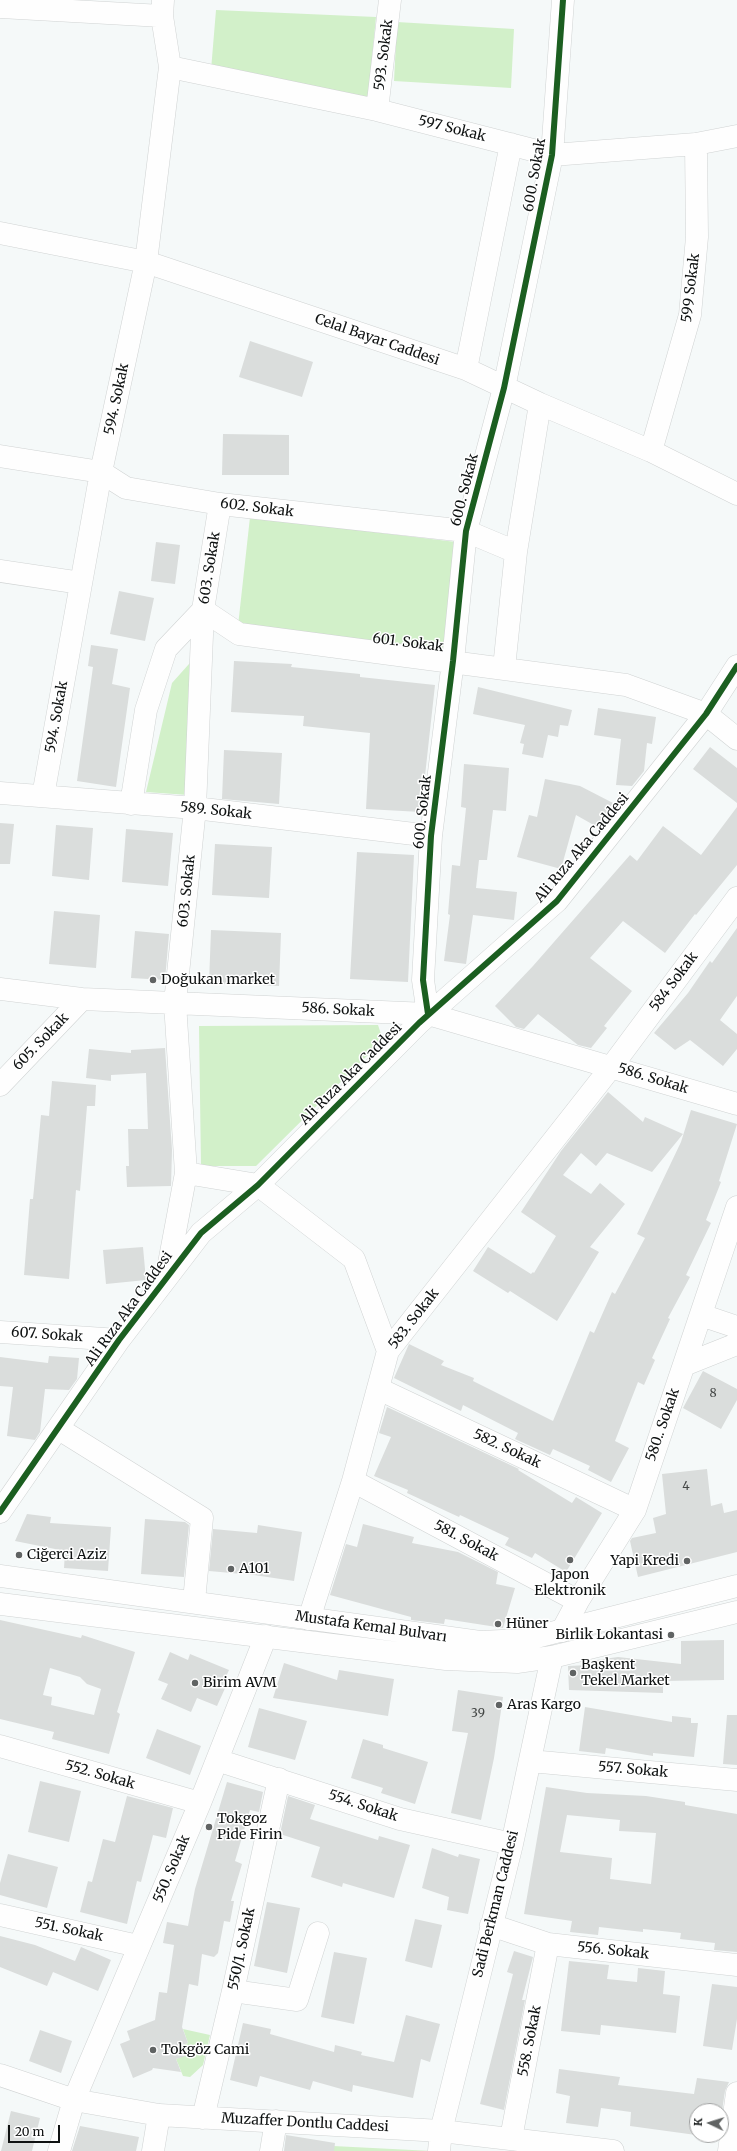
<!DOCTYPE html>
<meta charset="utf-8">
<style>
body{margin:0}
#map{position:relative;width:737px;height:2151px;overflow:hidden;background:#f5f9f9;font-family:Merriweather,serif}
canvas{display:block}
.north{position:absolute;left:689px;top:2103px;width:40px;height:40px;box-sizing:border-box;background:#fff;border:1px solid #9fa0a0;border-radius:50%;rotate:274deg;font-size:11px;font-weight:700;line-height:16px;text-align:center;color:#0f1212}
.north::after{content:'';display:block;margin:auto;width:14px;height:18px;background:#606363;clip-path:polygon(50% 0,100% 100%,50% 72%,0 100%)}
.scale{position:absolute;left:8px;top:2125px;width:52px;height:18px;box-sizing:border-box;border:2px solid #0f1212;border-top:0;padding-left:5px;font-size:12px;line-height:14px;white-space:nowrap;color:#0f1212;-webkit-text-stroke:3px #fff;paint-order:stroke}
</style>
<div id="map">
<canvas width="737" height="2151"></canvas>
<div class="north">K</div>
<div class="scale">20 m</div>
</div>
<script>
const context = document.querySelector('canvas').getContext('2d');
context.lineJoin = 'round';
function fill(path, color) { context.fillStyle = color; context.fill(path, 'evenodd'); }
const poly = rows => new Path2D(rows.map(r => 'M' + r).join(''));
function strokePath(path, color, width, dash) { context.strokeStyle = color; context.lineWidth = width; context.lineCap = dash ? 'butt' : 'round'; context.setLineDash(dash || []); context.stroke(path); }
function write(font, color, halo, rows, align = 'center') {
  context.font = font + ' Merriweather,serif'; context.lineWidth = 3; context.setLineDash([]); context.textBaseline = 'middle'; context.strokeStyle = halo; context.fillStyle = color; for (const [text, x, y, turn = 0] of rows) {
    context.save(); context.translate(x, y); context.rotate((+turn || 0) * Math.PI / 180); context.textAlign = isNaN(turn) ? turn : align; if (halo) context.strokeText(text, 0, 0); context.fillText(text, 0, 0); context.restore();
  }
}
fill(poly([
 [216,10,376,17,368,100,211,70],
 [397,22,514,29,511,88,394,81],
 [250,517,456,542,443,651,238,626],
 [197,655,188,795,146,792,172,683],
 [378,1025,383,1040,256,1166,201,1166,199,1026],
 [183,2029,210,2035,203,2065,190,2077,183,2076,176,2059,186,2055,182,2045,188,2043],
 [333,2146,432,2151,332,2151]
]), '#d2f0c9');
fill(poly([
 [250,341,313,362,302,397,239,377],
 [223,434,289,435,289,475,222,475],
 [156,542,180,545,175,584,151,581],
 [119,591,154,598,145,641,110,634],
 [91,645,118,649,112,684,130,688,116,787,77,781,93,667,88,666],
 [234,661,292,664,291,667,360,674,360,677,435,685,421,812,366,809,370,733,303,726,304,716,231,712],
 [478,687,572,710,568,726,560,725,558,737,548,735,543,758,522,754,524,744,520,743,525,725,473,714],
 [598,708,656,717,652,744,647,743,644,771,632,786,616,785,621,739,594,735],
 [710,747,737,768,737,803,693,769],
 [224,750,282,753,279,804,222,799],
 [464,764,509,768,506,811,493,810,487,860,479,860,476,888,517,892,514,920,473,915,466,964,444,961,450,915,448,914,452,865,460,866,466,808,461,807],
 [545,779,580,786,613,803,599,828,576,815,561,869,517,857,529,815,537,817],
 [737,807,737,865,696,915,695,914,665,953,623,921,590,958,632,991,604,1026,607,1028,591,1048,578,1045,538,1014,524,1029,516,1027,495,1006,533,966,630,855,637,861,663,826,701,855],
 [0,823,14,824,10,864,0,864],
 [56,825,93,828,89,880,52,876],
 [126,829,173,833,168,886,122,882],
 [215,844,272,847,269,898,212,895],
 [357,852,414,855,408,982,350,979],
 [54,911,100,915,96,968,49,964],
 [737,928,737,996,720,1020,737,1034,737,1049,723,1066,690,1040,675,1050,654,1033,688,993,710,961,712,963],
 [211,930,281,933,279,986,209,983],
 [135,931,169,934,165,980,131,978],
 [165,1048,172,1150,171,1186,127,1187,126,1166,129,1166,128,1129,148,1129,146,1073,111,1075,111,1081,86,1078,89,1049,131,1053,131,1050],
 [52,1081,96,1085,95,1106,87,1106,80,1191,76,1190,69,1279,24,1275,30,1199,33,1199,41,1115,49,1116],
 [608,1092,643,1122,645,1117,683,1134,652,1172,607,1153,596,1166,581,1153,563,1175,591,1194,600,1183,625,1204,590,1247,599,1252,557,1321,510,1291,508,1293,473,1271,488,1247,531,1274,533,1272,534,1273,556,1236,521,1212,561,1151],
 [691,1110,737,1124,719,1181,721,1182,706,1220,711,1223,686,1275,690,1277,668,1318,670,1319,652,1358,655,1360,644,1385,638,1382,615,1441,629,1448,611,1482,588,1470,590,1466,553,1449,550,1455,515,1439,518,1433,463,1405,461,1411,394,1378,409,1344,444,1361,441,1365,474,1378,473,1381,553,1421,590,1331,594,1333,612,1292,615,1294,645,1238,637,1234,681,1142],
 [143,1247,146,1280,106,1284,103,1250],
 [49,1356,79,1358,77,1379,69,1390,45,1389,40,1432,35,1440,7,1436,13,1387,0,1386,0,1357,48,1363],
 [703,1371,737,1389,737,1400,721,1429,683,1408],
 [387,1407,519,1469,518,1470,572,1503,576,1497,602,1513,566,1572,535,1553,532,1558,505,1545,509,1538,460,1515,459,1517,407,1493,408,1490,374,1476,391,1437,379,1433],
 [707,1469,711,1506,722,1503,724,1513,737,1510,737,1552,638,1577,630,1541,632,1538,656,1533,653,1518,666,1514,662,1474],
 [27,1514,51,1517,50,1523,111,1527,108,1571,64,1568,65,1551,15,1541],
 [145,1519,185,1522,189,1525,184,1577,141,1574],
 [363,1524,414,1537,412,1543,458,1552,498,1572,496,1584,515,1588,503,1628,445,1619,444,1624,411,1620,411,1617,330,1595,346,1544,357,1547],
 [258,1525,302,1532,294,1581,254,1575,209,1571,213,1529,257,1533],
 [0,1620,81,1638,82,1635,135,1652,117,1712,120,1714,109,1754,52,1739,54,1732,0,1719],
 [50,1668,80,1677,87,1684,101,1689,94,1715,51,1705,52,1697,43,1695],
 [724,1640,724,1680,663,1681,663,1693,569,1690,568,1666,589,1665,589,1661,618,1657,681,1664,681,1641],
 [170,1652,188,1660,190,1654,229,1670,224,1681,227,1684,217,1706,197,1698,191,1712,161,1699,168,1684,158,1680],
 [284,1663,337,1680,339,1670,394,1679,388,1716,273,1698],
 [458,1690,503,1697,494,1758,481,1820,451,1813,468,1733,452,1731],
 [585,1707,672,1722,672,1716,691,1718,691,1723,698,1723,694,1757,653,1753,653,1756,606,1748,605,1754,579,1751],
 [259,1708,307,1721,295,1760,248,1747],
 [727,1715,737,1715,737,1765,723,1764],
 [157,1729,201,1746,190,1775,146,1758],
 [363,1739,383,1745,383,1748,428,1762,415,1804,381,1793,383,1788,351,1778],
 [40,1781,81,1791,69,1842,28,1832],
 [227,1782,263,1792,259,1812,250,1810,235,1861,242,1864,231,1901,234,1901,230,1922,224,1921,218,1953,214,1957,202,1954,198,1986,189,1984,182,2027,188,2043,182,2045,186,2056,176,2059,181,2072,153,2068,152,2070,133,2078,120,2044,130,2040,127,2031,155,2020,159,1992,167,1993,174,1945,163,1943,167,1922,188,1926,195,1889],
 [546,1787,587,1793,646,1796,685,1802,685,1805,737,1814,737,1952,714,1950,715,1943,680,1939,681,1933,643,1929,643,1932,599,1927,598,1935,570,1932,572,1921,524,1914],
 [567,1815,620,1820,619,1831,656,1833,651,1884,610,1879,612,1858,560,1852],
 [127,1796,173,1808,166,1838,153,1835,141,1882,137,1881,127,1924,80,1912,88,1881,92,1882,103,1839,115,1842],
 [288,1796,315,1805,310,1819,378,1840,379,1836,410,1845,394,1898,343,1883,342,1887,311,1877,320,1847,280,1834],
 [432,1848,458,1857,459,1854,480,1859,468,1914,447,1910,449,1897,422,1888],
 [8,1854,58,1867,47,1908,0,1895,0,1883],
 [267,1902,300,1908,287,1973,254,1966],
 [415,1919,442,1925,432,1968,405,1961],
 [0,1936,35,1945,75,1961,81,1947,111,1960,98,1991,53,1972,47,1986,0,1967],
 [514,1951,533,1957,522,2000,525,2000,504,2110,480,2104,513,1974,507,1972],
 [334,1952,367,1958,354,2024,321,2017],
 [569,1961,609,1965,607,1979,637,1982,638,1968,665,1971,663,1994,680,1996,676,2033,601,2025,600,2035,561,2031],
 [712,1984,737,1987,737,2019,732,2050,703,2046],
 [406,2015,440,2024,430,2062,421,2059,413,2098,353,2085,352,2092,313,2081,310,2090,260,2076,257,2087,230,2080,243,2023,271,2029,270,2034,334,2052,335,2045,362,2052,361,2055,394,2062],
 [40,2030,72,2041,61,2073,29,2061],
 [559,2069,620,2077,618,2085,694,2094,697,2078,729,2082,725,2091,721,2118,721,2111,697,2111,697,2135,719,2135,718,2138,630,2126,631,2112,601,2108,598,2127,566,2123,570,2096,556,2093],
 [11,2111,40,2118,32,2151,1,2151],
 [80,2126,139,2137,136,2151,72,2151],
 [286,2135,335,2143,334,2151,284,2151]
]), '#dadddc');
const minor = poly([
 [0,7,162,16],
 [170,67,377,110,552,155,696,144,737,136],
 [377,110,390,0],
 [0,233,146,262,466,369,540,404,651,451,737,494],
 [466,369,511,144],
 [651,451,690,315,697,237,696,144],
 [0,456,101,472,126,488,220,504,466,531,516,552],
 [0,571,81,583],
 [504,668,516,552,540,404],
 [0,793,195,808,431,836],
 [43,796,101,472,146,262,170,67,162,16,163,0],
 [131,804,146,710,166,649,203,610,239,634,626,685,706,714,737,739],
 [0,989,82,999,428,1014,737,1104],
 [428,1014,423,980,431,836,453,661,466,531,504,388,552,155,563,0],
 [0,1085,82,999],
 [186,1173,258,1185,354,1259,388,1351],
 [167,1274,186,1173,175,1003,195,808,203,610,220,504],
 [701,1315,737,1327],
 [0,1332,119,1340],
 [684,1365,737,1344],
 [379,1389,635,1510],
 [59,1429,202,1518,194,1601],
 [353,1481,578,1601],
 [0,1512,119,1340,201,1233,258,1185,419,1023,557,901,706,714,737,666],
 [309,1619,353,1481,388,1351,612,1066,737,898],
 [562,1631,578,1601,635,1510,737,1207],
 [0,1746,200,1803],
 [217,1760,400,1819,512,1844],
 [530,1761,737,1780],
 [0,1915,138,1946],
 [491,1925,548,1944,737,1965],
 [233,1991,297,2000,318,1933],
 [0,2075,74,2100,159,2115,441,2131,613,2151],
 [203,2118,233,1991,279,1779],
 [511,2138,548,1944],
 [59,2151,74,2100,200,1803,266,1636],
 [153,2151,159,2115],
 [271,2151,276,2121],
 [439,2151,441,2131,512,1844,552,1657],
 [729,2151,737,2093]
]);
const major = poly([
 [0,1576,480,1642,524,1640,737,1586],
 [0,1604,446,1659,517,1662,552,1657,737,1612]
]);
strokePath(minor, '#d0d3d3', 23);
strokePath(major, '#d0d3d3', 23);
strokePath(minor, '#fefefe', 22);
strokePath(major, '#fefefe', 22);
strokePath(poly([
 [428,1014,423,980,431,836,453,661,466,531,504,388,552,155,563,0],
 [0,1512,119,1340,201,1233,258,1185,419,1023,557,901,706,714,737,666]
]), '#1b5e20', 6);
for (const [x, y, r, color] of [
 [153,980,4,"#606363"],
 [19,1555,4,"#606363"],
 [570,1560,4,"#606363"],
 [687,1561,4,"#606363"],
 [231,1569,4,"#606363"],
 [498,1624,4,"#606363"],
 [671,1635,4,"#606363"],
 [573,1673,4,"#606363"],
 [195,1683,4,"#606363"],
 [499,1705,4,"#606363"],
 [209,1827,4,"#606363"],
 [153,2050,4,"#606363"]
]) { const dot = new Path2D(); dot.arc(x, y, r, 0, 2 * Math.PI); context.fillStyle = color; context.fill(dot); strokePath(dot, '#fff', 1.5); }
write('12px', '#424544', null, [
 ["8",713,1394],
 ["4",686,1487],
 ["39",478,1714]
]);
write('14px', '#0f1212', '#fff', [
 ["593. Sokak",384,55,-83],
 ["597 Sokak",452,129,14],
 ["600. Sokak",535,175,-80],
 ["599 Sokak",691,288,-83],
 ["Celal Bayar Caddesi",377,340,19],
 ["594. Sokak",117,399,-78],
 ["600. Sokak",465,490,-76],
 ["602. Sokak",257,508,7],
 ["603. Sokak",210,568,-81],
 ["601. Sokak",408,643,7],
 ["594. Sokak",57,717,-80],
 ["589. Sokak",216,811,6],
 ["600. Sokak",423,812,-84],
 ["Ali Rıza Aka Caddesi",582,848,-50],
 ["603. Sokak",187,891,-84],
 ["584 Sokak",674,982,-53],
 ["586. Sokak",338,1010,3],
 ["605. Sokak",41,1042,-46],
 ["Ali Rıza Aka Caddesi",351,1074,-45],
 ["586. Sokak",653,1079,17],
 ["Ali Rıza Aka Caddesi",129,1309,-54],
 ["583. Sokak",414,1319,-52],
 ["607. Sokak",47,1335,4],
 ["580.. Sokak",663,1425,-71],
 ["582. Sokak",507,1449,25],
 ["581. Sokak",466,1541,28],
 ["Mustafa Kemal Bulvarı",371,1627,8],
 ["557. Sokak",633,1770,5],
 ["552. Sokak",100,1775,16],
 ["554. Sokak",363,1806,18],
 ["550. Sokak",172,1869,-67],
 ["Sadi Berkman Caddesi",496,1904,-76],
 ["551. Sokak",69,1930,12],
 ["550/1. Sokak",242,1949,-78],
 ["556. Sokak",613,1951,6],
 ["558. Sokak",530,2041,-79],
 ["Muzaffer Dontlu Caddesi",305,2123,3]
]);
write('14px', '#0f1212', '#fff', [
 ["Doğukan market",161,980],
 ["Ciğerci Aziz",27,1555],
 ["Yapi Kredi",679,1561,"right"],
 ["A101",239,1569],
 ["Japon",570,1575,"center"],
 ["Elektronik",570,1591,"center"],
 ["Hüner",506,1624],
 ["Birlik Lokantasi",663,1635,"right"],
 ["Başkent",581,1665],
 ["Tekel Market",581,1681],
 ["Birim AVM",203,1683],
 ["Aras Kargo",507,1705],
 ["Tokgoz",217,1819],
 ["Pide Firin",217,1835],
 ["Tokgöz Cami",161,2050]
], 'left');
</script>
